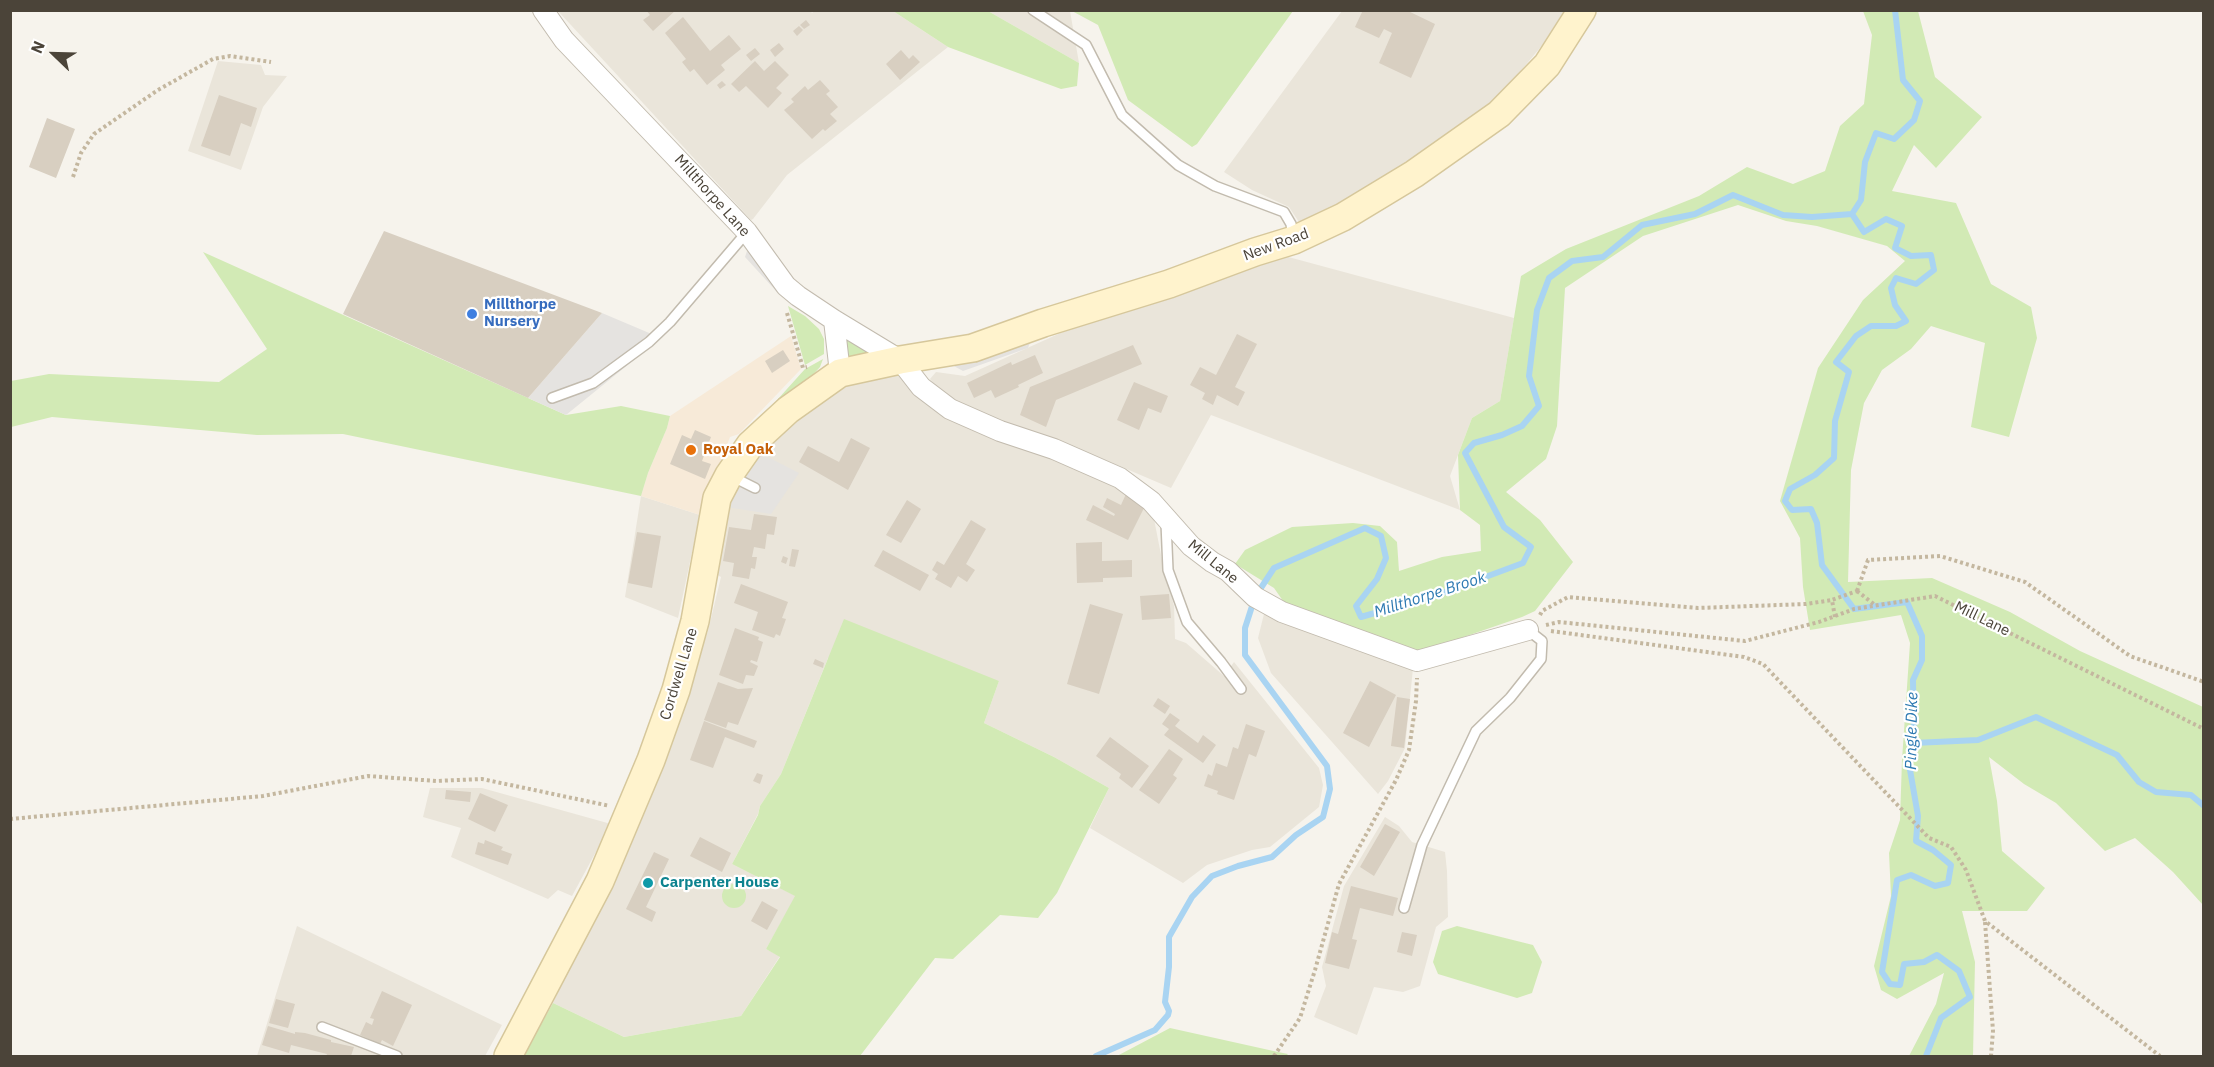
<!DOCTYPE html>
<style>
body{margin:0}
#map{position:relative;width:2214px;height:1067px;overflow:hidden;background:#f6f3ec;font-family:"IBM Plex Sans",sans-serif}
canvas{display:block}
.frame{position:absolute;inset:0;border:12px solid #4b4439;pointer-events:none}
.north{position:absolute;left:24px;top:24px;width:60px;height:60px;-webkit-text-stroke:4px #fff;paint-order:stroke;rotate:293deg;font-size:16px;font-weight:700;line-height:24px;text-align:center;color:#4b4439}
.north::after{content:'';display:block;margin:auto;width:21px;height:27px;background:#4b4439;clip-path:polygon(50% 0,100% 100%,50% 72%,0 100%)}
</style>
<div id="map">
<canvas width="2214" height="1067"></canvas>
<div class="frame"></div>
<div class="north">N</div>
</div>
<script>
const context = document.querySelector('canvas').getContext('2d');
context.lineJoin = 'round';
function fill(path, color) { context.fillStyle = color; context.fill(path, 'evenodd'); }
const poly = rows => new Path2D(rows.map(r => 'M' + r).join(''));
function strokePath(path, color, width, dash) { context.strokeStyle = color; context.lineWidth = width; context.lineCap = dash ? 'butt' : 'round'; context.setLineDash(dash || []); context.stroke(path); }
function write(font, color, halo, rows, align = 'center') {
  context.font = font + ' "IBM Plex Sans",sans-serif'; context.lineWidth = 4.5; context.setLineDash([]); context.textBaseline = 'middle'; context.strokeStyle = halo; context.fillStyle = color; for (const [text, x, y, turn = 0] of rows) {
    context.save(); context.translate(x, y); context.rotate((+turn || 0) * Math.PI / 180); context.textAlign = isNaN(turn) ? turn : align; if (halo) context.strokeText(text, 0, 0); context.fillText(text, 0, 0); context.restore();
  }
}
fill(poly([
 [810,10,812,13,815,10,893,11,948,47,787,175,753,219,751,220,558,11],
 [988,11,1070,11,1079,63],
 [1342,11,1564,11,1544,43,1519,73,1476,117,1355,199,1301,225,1289,207,1252,190,1224,172],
 [218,61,261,65,265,75,287,76,263,107,241,170,188,151],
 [1281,255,1514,318,1500,401,1472,418,1450,476,1460,510,1211,415,1171,488,1096,456,1007,427,942,395,930,379,936,372,965,376,1094,318],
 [899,372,1046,452,1146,501,1154,519,1164,570,1174,606,1175,639,1186,643,1224,676,1234,662,1319,768,1323,785,1319,807,1270,847,1252,850,1207,865,1183,883,1090,828,1109,788,1054,757,984,723,999,681,828,658,781,774,760,806,758,814,732,864,796,896,766,949,780,956,741,1016,624,1037,553,1003,649,792,695,667,708,631,721,577,714,573,725,508,755,455,802,415,841,385],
 [641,496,700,515,678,618,625,597],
 [1264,614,1413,668,1405,748,1388,781,1378,794,1271,673,1258,638],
 [430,788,482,788,611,824,572,896,558,890,548,899,451,857,461,828,423,817],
 [1385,817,1399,826,1412,842,1445,852,1447,871,1448,917,1436,927,1420,986,1403,992,1374,987,1357,1035,1314,1017,1326,986,1322,967,1344,886],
 [297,926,502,1025,485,1056,257,1056]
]), '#eae5da');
fill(poly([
 [791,336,801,369,739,434,730,437,700,515,641,496,648,473,667,428,670,416]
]), '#f7ead8');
fill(poly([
 [893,11,988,11,1079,63,1077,86,1061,89,948,47],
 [1072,11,1293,10,1293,11,1197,144,1192,147,1128,100,1098,25],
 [1863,11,1918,11,1935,77,1982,117,1936,168,1914,145,1892,191,1956,203,1991,284,2031,307,2037,338,2009,437,1971,427,1985,343,1931,326,1911,349,1882,370,1864,403,1851,470,1848,582,1932,578,2010,612,2080,651,2203,707,2203,905,2173,872,2135,838,2105,851,2056,803,2024,784,1989,757,1997,801,2002,851,2045,888,2027,911,1962,911,1975,962,1973,1056,1909,1056,1936,1004,1944,973,1897,999,1881,990,1874,966,1891,896,1889,853,1900,820,1902,760,1910,643,1901,615,1810,630,1803,587,1800,538,1780,501,1818,368,1863,300,1905,261,1887,246,1817,226,1786,221,1738,205,1643,236,1565,288,1557,426,1546,459,1506,492,1540,520,1573,562,1535,611,1522,617,1417,653,1288,608,1274,588,1235,564,1245,550,1292,527,1353,523,1380,526,1397,542,1399,571,1442,557,1481,551,1480,525,1460,510,1458,455,1472,418,1500,401,1521,276,1566,249,1699,196,1747,167,1793,184,1825,171,1840,126,1864,104,1872,35],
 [203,252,566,415,621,406,670,416,667,428,648,473,641,496,343,434,257,435,52,417,11,427,11,381,49,374,219,382,267,349],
 [788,306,805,316,819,329,824,339,824,354,805,365],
 [841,332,877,352,846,358],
 [823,359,820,367,809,379,759,420,805,369],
 [844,619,999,681,984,723,1054,757,1109,788,1057,893,1038,918,1000,915,953,959,935,958,860,1056,523,1056,553,1003,624,1037,741,1016,780,957,766,949,795,896,732,864,758,815,760,806,781,774],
 '722 896a12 12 0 1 1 24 0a12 12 0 1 1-24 0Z',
 [1457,926,1533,945,1542,962,1532,993,1517,998,1438,974,1433,962,1442,931],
 [1170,1028,1278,1052,1288,1054,1286,1056,1117,1056]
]), '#d2eab5');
fill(poly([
 [749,245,785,287,777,292,745,257],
 [602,313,661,338,566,415,528,398],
 [1031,340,1028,348,963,371,952,365],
 [758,452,799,473,771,514,726,507]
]), '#e5e3e0');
strokePath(poly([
 [1852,214,1864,232,1886,219,1902,226,1895,248,1911,256,1931,255,1934,270,1916,284,1896,278,1891,288,1895,305,1906,321,1896,326,1871,326,1856,336,1836,362,1849,372,1835,421,1834,458,1815,475,1790,489,1785,501,1792,510,1811,509,1817,523,1822,565,1854,609,1907,602,1922,636,1922,660,1913,680,1914,743,1909,764,1918,816,1916,841,1933,850,1951,865,1948,883,1935,886,1911,875,1897,880,1882,972,1890,984,1900,985,1904,964,1924,962,1937,955,1959,971,1970,997,1941,1018,1926,1056],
 [1852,214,1861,200,1865,162,1876,133,1894,139,1914,120,1920,101,1903,80,1895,10],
 [1914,743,1978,740,2036,717,2117,755,2139,782,2156,792,2191,795,2204,806],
 [1096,1056,1155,1030,1168,1015,1169,1011,1165,1002,1169,967,1169,937,1192,897,1212,876,1238,866,1272,857,1296,835,1323,817,1330,789,1327,766,1245,655,1245,628,1255,597,1274,568,1365,528,1381,536,1386,558,1377,579,1356,606,1361,617,1437,595,1523,563,1531,547,1504,527,1465,453,1474,443,1502,435,1522,426,1539,406,1529,376,1537,310,1549,278,1572,261,1603,257,1642,225,1695,214,1733,195,1783,215,1812,217,1852,214]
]), '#a9d4f2', 6);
fill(poly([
 [646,10,676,10,653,31,643,20,650,15],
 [1363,10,1406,10,1435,24,1411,78,1379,63,1392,33,1384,29,1379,38,1355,27],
 [683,17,710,51,729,35,741,49,721,65,725,70,707,85,694,69,690,72,682,62,686,59,665,33],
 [806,20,810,25,804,29,800,25],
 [799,26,803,30,797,36,793,31],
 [779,43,784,49,775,57,770,50],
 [755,48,760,54,751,61,746,55],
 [901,50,909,59,913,55,920,62,900,80,886,64],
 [755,61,764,71,775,61,789,75,776,88,782,93,768,108,746,86,739,92,731,84],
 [820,80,830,91,826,94,838,107,830,114,837,121,825,131,823,129,812,139,784,110,794,102,791,99,805,86,808,90],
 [722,81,726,85,720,89,717,85],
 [219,95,257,108,251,127,241,123,230,156,201,146],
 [47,118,75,129,56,178,29,167],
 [384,231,602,313,528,398,343,314],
 [1237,334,1257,344,1235,387,1245,392,1238,406,1217,395,1213,405,1202,399,1205,393,1190,385,1200,367,1216,375],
 [1133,345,1142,364,1056,400,1046,427,1020,415,1030,387],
 [783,350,790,361,772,373,765,361],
 [1035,355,1043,373,1018,385,1019,387,995,398,991,390,974,398,967,383,1011,362,1012,365],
 [1134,382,1168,396,1161,413,1148,408,1139,430,1117,420],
 [695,430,711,437,702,461,711,464,705,479,670,464,682,435,691,439],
 [851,438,870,448,848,490,799,462,808,446,839,462],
 [1126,494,1146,504,1128,540,1086,520,1093,505,1114,516,1115,514,1103,507,1107,498,1121,505],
 [907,500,921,509,901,543,886,535],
 [754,514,777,517,774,535,767,534,765,549,754,547,752,557,757,557,755,569,751,568,749,579,732,576,734,563,723,561,729,527,751,530],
 [971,520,986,529,966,564,975,570,967,582,958,576,951,588,935,579,938,574,932,570,937,561,944,565],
 [637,532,661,536,652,588,628,583],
 [1102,542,1102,561,1132,560,1132,577,1103,578,1103,582,1077,583,1076,543],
 [792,549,799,550,795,567,789,566],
 [883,550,929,575,920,591,874,566],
 [783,556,788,558,786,564,781,562],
 [741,584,788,602,782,618,786,619,780,636,776,634,774,638,752,630,758,612,734,603],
 [1169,594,1171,618,1142,620,1140,596],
 [1090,604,1123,614,1099,694,1067,684],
 [735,628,759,637,758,640,763,642,757,662,751,660,750,662,758,666,754,676,746,675,743,684,719,675],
 [815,659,824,663,823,668,813,664],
 [1370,681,1396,695,1369,747,1343,733],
 [718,682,738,689,753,688,738,725,728,722,726,728,704,720],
 [1397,697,1410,699,1404,748,1391,746],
 [1158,698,1170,706,1165,714,1153,706],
 [1170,713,1180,720,1175,726,1198,743,1203,735,1216,745,1203,763,1164,735,1169,729,1162,724],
 [704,721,757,741,754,748,725,737,713,768,690,760],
 [1246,724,1265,731,1256,757,1249,754,1234,800,1217,794,1218,791,1204,786,1208,774,1212,776,1216,763,1227,767,1233,747,1238,749],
 [1110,737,1149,766,1132,788,1119,778,1121,774,1096,756],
 [1169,749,1183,759,1173,775,1177,778,1159,804,1139,790],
 [757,773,763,775,760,784,753,781],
 [446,790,471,792,470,802,445,799],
 [480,793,508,805,495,832,468,819],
 [1385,824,1400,832,1374,876,1360,867],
 [700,837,731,853,722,872,690,856],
 [485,840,503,847,501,850,512,854,508,865,475,854,478,842,484,844],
 [654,852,669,859,646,907,656,912,652,922,626,909],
 [1351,886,1398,898,1393,916,1360,908,1352,939,1357,940,1349,969,1325,963,1332,932,1338,934],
 [762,901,778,910,767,930,751,921],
 [1402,932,1417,935,1412,956,1397,952],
 [382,991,412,1005,393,1046,382,1040,380,1044,360,1035,366,1022,372,1025,374,1019,370,1018],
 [276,999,295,1004,288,1028,269,1023],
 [268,1026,295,1034,295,1032,305,1033,331,1040,331,1042,354,1047,351,1056,326,1056,327,1054,291,1045,289,1053,262,1045]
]), '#d8cfc1');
const service = poly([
 [1033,10,1086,45,1122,115,1178,165,1215,186,1284,212,1291,224,1293,238],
 [552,398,593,383,649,342,670,322,747,232],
 [731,476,755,488],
 [1166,523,1168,570,1187,622,1221,662,1241,689],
 [1404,908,1422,845,1476,731,1510,698,1541,659,1542,641,1528,630],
 [322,1027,397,1056]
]);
const minor = poly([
 [543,10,564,40,747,232,786,286,798,296,834,320,900,360,921,387,950,409,1000,431,1054,449,1120,478,1151,501,1191,546,1212,562,1228,571,1255,597,1282,612,1417,661,1528,630],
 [834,320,840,373]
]);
const secondary = poly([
 [508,1056,600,881,651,760,676,690,695,621,717,498,729,475,750,445,788,410,840,373,900,360,973,348,1043,323,1169,284,1255,252,1294,240,1343,217,1414,174,1499,114,1547,65,1582,10]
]);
strokePath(service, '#c2bbae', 12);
strokePath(minor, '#c2bbae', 22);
strokePath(secondary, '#d6c79b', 30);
strokePath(poly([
 [73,177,81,153,94,134,158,90,213,59,230,56,271,62],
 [787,313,803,368,807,367],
 [1857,591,1868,560,1940,556,2025,582,2130,656,2204,682],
 [1857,591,1875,605],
 [1540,615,1542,611,1568,597,1698,608,1806,604,1832,600],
 [1835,617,1832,600,1857,591],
 [1546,625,1559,622,1745,641,1819,622,1854,609,1935,596,2204,729],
 [1551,631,1744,657,1763,664,1929,838,1951,847,1966,870,1985,921,2160,1056],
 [10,819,263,796,368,776,436,781,482,779,610,806],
 [1985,922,1993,1031,1991,1056],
 [1274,1056,1300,1018,1315,970,1339,884,1396,780,1409,750,1416,701,1417,678]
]), '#c4b79f', 4, [3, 3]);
strokePath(service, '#fff', 9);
strokePath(minor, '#fff', 20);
strokePath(secondary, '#fff3cd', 27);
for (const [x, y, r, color] of [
 [472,314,6,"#3f7fe0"],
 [691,450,6,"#e8710a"],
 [648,883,6,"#0f9aa8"]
]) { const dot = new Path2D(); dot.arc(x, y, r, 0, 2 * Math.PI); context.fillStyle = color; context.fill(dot); strokePath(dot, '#fff', 2); }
write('15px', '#4b4439', '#fff', [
 ["Millthorpe Lane",712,196,48],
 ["New Road",1276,245,-20],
 ["Mill Lane",1213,562,39],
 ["Mill Lane",1982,619,26],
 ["Cordwell Lane",679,674,-73]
]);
write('bold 15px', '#366cbe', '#fff', [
 ["Millthorpe",484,305],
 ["Nursery",484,322]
], 'left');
write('bold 15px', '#c56008', '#fff', [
 ["Royal Oak",703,450]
], 'left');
write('bold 15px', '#0d838f', '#fff', [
 ["Carpenter House",660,883]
], 'left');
write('italic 16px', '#2e7ab2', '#fff', [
 ["Millthorpe Brook",1430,595,-18],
 ["Pingle Dike",1912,731,-89]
]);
</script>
